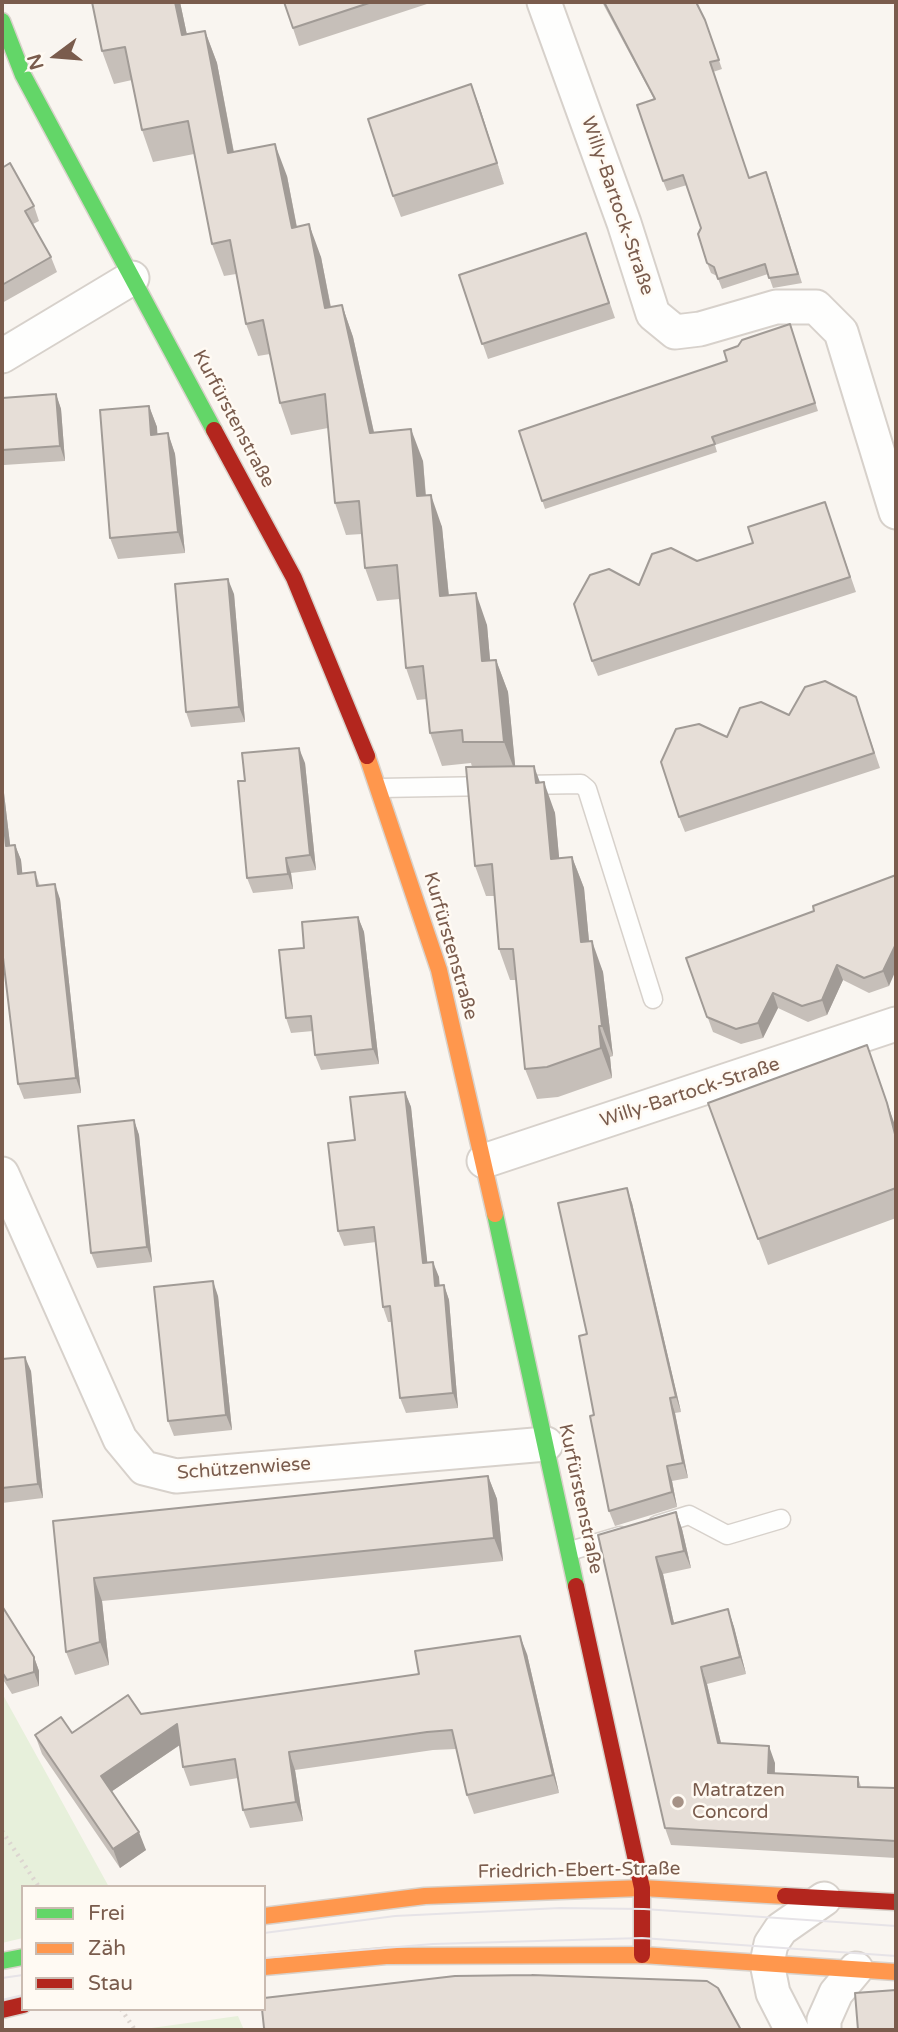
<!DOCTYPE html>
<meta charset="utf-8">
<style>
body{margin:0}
#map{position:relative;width:898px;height:2032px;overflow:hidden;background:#f9f5f0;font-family:"Varela Round",sans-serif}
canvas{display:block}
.frame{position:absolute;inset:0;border:4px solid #7a5c4d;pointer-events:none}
.legend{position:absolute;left:21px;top:1885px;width:245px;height:126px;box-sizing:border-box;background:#fffaf3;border:2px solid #cabbb1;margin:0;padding:9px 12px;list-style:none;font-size:21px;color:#7a5c4d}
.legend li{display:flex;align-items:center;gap:14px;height:35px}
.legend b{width:35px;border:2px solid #cabbb1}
.north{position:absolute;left:21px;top:21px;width:70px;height:70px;-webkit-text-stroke:5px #fffaf3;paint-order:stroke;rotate:254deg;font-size:19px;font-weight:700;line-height:28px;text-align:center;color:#7a5c4d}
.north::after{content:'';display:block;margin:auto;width:24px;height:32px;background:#7a5c4d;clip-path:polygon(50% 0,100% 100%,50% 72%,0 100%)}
</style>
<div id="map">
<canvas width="898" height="2032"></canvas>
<div class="frame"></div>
<ul class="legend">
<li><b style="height:9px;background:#63d668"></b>Frei</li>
<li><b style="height:9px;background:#ff974d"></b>Zäh</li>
<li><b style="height:9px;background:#b3261e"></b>Stau</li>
</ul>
<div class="north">N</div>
</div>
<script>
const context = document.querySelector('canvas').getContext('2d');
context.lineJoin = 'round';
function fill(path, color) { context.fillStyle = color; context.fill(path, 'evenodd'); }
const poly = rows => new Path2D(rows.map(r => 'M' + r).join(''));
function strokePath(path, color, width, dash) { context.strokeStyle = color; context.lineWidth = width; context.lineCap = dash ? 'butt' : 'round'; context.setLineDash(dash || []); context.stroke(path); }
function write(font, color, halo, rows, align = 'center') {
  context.font = font + ' "Varela Round",sans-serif'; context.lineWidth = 5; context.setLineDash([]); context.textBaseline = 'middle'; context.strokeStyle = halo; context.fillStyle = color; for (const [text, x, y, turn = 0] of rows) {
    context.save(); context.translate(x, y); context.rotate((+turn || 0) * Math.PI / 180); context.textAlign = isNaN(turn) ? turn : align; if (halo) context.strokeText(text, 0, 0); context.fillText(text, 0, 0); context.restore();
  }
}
fill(poly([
 [2,1693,109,1887,23,1887,23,1938,2,1943],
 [238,2016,244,2030,137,2030]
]), '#e7f0db');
const lane = poly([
 [523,785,581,784,587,789,653,999],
 [380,788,492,786],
 [657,1525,689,1515,727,1535,781,1519],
 [570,1551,620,1536]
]);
const street = poly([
 [544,2,624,223,653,314,675,332,700,329,776,307,816,307,841,332,896,512],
 [2,356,132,278],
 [484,1161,896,1024],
 [2,1174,120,1439,144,1468,176,1476,546,1444],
 [792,2030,773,1993,767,1963,771,1944,781,1929,824,1899],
 [824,2030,824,2020,836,1993,856,1969]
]);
const fast = poly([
 [2,21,23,75,214,430],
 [495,1214,576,1586],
 [2,1961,23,1957]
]);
const slow = poly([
 [367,756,439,970,495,1214],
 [264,1916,425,1896,642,1888,785,1896],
 [264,1967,386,1956,642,1955,896,1972]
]);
const jam = poly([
 [214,430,294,578,367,756],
 [576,1586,642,1888,642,1955],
 [785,1896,896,1902],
 [2,2010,23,2005]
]);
strokePath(lane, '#d7d1cb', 21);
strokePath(street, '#d7d1cb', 37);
strokePath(fast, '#d9d2cb', 19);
strokePath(slow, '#d9d2cb', 19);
strokePath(jam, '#d9d2cb', 19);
strokePath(poly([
 [2,1831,39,1887],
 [121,2009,135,2030]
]), '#dcd5d0', 4.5, [2, 5]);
strokePath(lane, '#fefefd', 18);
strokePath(street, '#fefefd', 33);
strokePath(fast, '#63d668', 16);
strokePath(slow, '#ff974d', 16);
strokePath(jam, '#b3261e', 16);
strokePath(poly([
 [264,1933,395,1916,560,1908,644,1909,896,1926],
 [264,1958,433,1944,642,1938,896,1956],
 [2,1978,23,1975],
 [2,2000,23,1995]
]), '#e6e3e7', 2);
fill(poly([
 [92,2,180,2,187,35,205,31,217,63,234,152,287,176,297,227,321,257,331,307,342,305,353,337,374,432,423,461,426,495,442,527,449,596,487,625,490,660,496,660,508,692,515,766,541,783,555,813,559,858,572,857,584,888,589,941,603,972,613,1056,610,1057,612,1078,558,1097,537,1099,525,1069,516,980,510,980,499,949,495,896,486,896,475,866,472,767,471,763,442,766,430,733,427,699,417,700,406,668,400,599,377,601,365,568,362,534,346,535,335,503,328,428,291,435,280,403,270,354,258,356,246,324,236,274,224,276,212,244,194,154,153,162,142,130,132,80,114,84,102,51],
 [284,2,433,2,299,46],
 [602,2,696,2,705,20,722,69,713,72,749,178,770,182,802,283,773,288,768,274,722,289,717,276,711,273,707,263,701,228,687,185,667,191,663,181,654,99],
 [471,84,504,184,401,217,393,196],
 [2,168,34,206,39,221,33,224,51,257,57,272,2,303],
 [586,233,615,318,488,359,459,275],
 [790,324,818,411,715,445,717,452,545,509,519,431,727,361,738,346],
 [56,394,61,409,65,461,4,465,2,460,2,398],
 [149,406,157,427,157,434,168,433,175,454,185,553,118,559,110,538],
 [825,502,856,592,598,676,592,661,697,561,753,543],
 [234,594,245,722,191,727,186,712],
 [856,697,880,768,685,832,679,817,727,737,789,715],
 [305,763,316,870,291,873,293,889,253,893,247,878,245,781],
 [4,793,10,845,15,845,21,860,22,873,35,872,40,886,60,899,81,1093,24,1099,18,1084],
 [896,875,889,986,869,993,843,980,827,1015,808,1022,778,1008,763,1038,741,1044,713,1032,686,958,814,911],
 [358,917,364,932,379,1064,321,1070,315,1055,313,1031,291,1033,286,1018,304,948],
 [405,1092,411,1107,427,1263,439,1277,439,1285,444,1285,449,1300,458,1408,406,1413,400,1398,392,1322,388,1322,383,1307,376,1242,344,1246,338,1231,355,1140],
 [708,1103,896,1128,896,1218,768,1265],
 [134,1120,139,1135,152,1262,97,1268,91,1253],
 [632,1203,681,1412,675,1413,688,1478,672,1481,677,1507,615,1526,609,1511,594,1415,587,1334],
 [218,1296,232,1430,174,1436,168,1421],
 [2,1359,31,1371,43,1498,2,1503],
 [488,1476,497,1499,503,1561,102,1601,109,1665,75,1675,66,1652,53,1521],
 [676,1512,682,1529,691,1568,663,1574,674,1623,728,1609,734,1627,746,1674,707,1684,721,1743,775,1763,775,1773,858,1777,861,1787,896,1788,896,1858,671,1845,665,1828,598,1535],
 [2,1606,34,1657,39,1671,39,1686,12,1694,2,1678],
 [527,1654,559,1793,474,1814,467,1795,456,1749,433,1750,295,1770,303,1821,250,1828,243,1810,238,1778,190,1786,183,1767,180,1745,112,1791,146,1850,120,1868,42,1754,35,1735,72,1733,141,1714,419,1674]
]), '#c6bfb9');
fill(poly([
 [175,2,180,2,194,68,182,35],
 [205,31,217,63,240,186,228,153],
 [471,84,479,105,504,184,497,163],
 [275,144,287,176,303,260,292,228],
 [309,224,321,257,337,340,325,308],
 [342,305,353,337,381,465,370,433],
 [56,394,61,409,65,461,60,446],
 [149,406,157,427,159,456,151,435],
 [411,429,423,461,428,528,417,496],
 [168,433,175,454,185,553,178,532],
 [431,495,442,527,452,629,440,596],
 [228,579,234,594,245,722,239,707],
 [476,593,487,625,493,693,482,661],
 [496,660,508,692,516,774,504,742],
 [299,748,305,763,316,870,310,855],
 [534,766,545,796,544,782,555,813,562,889,551,859,536,783],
 [2,786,4,793,12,861,6,846,2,805],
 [15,845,21,860,24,889,18,874],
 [572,857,584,888,592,973,581,942],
 [286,858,291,873,293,889,288,874],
 [55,884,60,899,81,1093,76,1078],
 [358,917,364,932,379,1064,373,1049],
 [592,941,603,972,613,1056,602,1026],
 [896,944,896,970,889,986,883,971],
 [837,965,843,980,827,1015,822,1000],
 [773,993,778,1008,763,1038,758,1023],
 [599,1026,610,1057,612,1078,601,1048],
 [867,1045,896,1128,896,1138],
 [405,1092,411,1107,429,1278,423,1263],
 [134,1120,139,1135,152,1262,147,1247],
 [627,1188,632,1203,681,1412,676,1397],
 [433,1262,439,1277,441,1301,435,1286],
 [213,1281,218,1296,232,1430,226,1415],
 [444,1285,449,1300,458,1408,453,1393],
 [25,1357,31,1371,43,1498,38,1484],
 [670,1398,675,1413,688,1478,683,1463],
 [667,1466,672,1481,677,1507,672,1492],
 [488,1476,497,1499,503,1561,494,1538],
 [676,1512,682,1529,691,1568,684,1551],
 [656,1557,663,1574,678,1641,672,1624],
 [94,1578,102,1601,109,1665,100,1642],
 [728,1609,734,1627,746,1674,740,1657],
 [520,1636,527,1654,559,1793,553,1775],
 [34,1657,39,1671,39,1686,34,1672],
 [701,1667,707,1684,725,1760,718,1743],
 [177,1724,184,1742,108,1794,101,1776],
 [769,1746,775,1763,774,1790,768,1773],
 [289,1752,295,1770,303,1821,296,1802],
 [139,1832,146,1850,120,1868,113,1849]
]), '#a19b96');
const building = poly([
 [92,2,175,2,182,35,205,31,228,153,275,144,292,228,309,224,325,308,342,305,370,433,411,429,417,496,431,495,440,596,476,593,482,661,496,660,504,742,463,742,462,730,430,733,423,666,406,668,397,565,365,568,359,501,335,503,325,394,280,403,263,320,246,324,230,240,212,244,188,121,142,130,125,47,102,51,92,2],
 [284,2,372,2,293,28,284,2],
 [604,2,696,2,705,20,719,60,710,62,749,178,766,172,798,274,769,278,765,264,718,279,714,267,707,263,698,234,701,228,683,175,663,181,637,105,655,99,604,2],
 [471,84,497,163,393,196,368,119,471,84],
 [10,163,34,206,25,211,51,257,2,285,2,168,10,163],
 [586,233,609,303,482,344,459,275,586,233],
 [790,324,815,403,712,437,715,444,542,501,519,431,727,361,724,351,738,346,742,340,790,324],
 [56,394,60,446,2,450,2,398,56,394],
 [149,406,151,435,168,433,178,532,110,538,100,410,149,406],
 [825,502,850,577,592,661,574,604,590,575,609,569,639,585,652,554,671,548,697,561,753,543,748,527,825,502],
 [228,579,239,707,186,712,175,584,228,579],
 [825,681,856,697,874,753,679,817,661,762,676,729,699,724,727,737,740,708,761,702,789,715,805,687,825,681],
 [299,748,310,855,286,858,288,874,247,878,238,781,245,781,242,753,299,748],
 [534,766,536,783,544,782,551,859,572,857,581,942,592,941,602,1026,599,1026,601,1048,547,1067,525,1069,513,949,499,949,492,864,475,866,466,767,534,766],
 [2,805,6,846,15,845,18,874,35,872,37,886,55,884,76,1078,18,1084,2,949,2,805],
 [896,875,896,944,883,971,864,978,837,965,822,1000,802,1006,773,993,758,1023,736,1029,707,1017,686,958,814,911,813,906,896,875],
 [358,917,373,1049,315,1055,311,1016,286,1018,279,950,304,948,302,922,358,917],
 [867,1045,887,1103,896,1138,896,1188,758,1239,708,1103,867,1045],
 [405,1092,423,1263,433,1262,435,1286,444,1285,453,1393,400,1398,390,1306,383,1307,374,1227,338,1231,328,1143,355,1140,350,1097,405,1092],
 [134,1120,147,1247,91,1253,78,1126,134,1120],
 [627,1188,676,1397,670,1398,683,1463,667,1466,672,1492,609,1511,590,1416,594,1415,579,1336,587,1334,558,1203,627,1188],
 [213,1281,226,1415,168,1421,154,1287,213,1281],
 [25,1357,38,1484,2,1488,2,1359,25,1357],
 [488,1476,494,1538,94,1578,100,1642,66,1652,53,1521,488,1476],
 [676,1512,684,1551,656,1557,672,1624,728,1609,740,1657,701,1667,718,1743,769,1746,768,1773,858,1777,858,1787,896,1788,896,1841,665,1828,598,1535,676,1512],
 [2,1606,34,1657,34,1672,7,1680,2,1672,2,1606],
 [520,1636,553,1775,467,1795,452,1730,427,1732,289,1752,296,1802,243,1810,235,1759,183,1767,177,1724,101,1776,139,1832,113,1849,35,1735,61,1717,72,1733,128,1695,141,1714,419,1674,415,1651,520,1636],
 [532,1975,707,1981,718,1988,741,2030,266,2030,264,2028,262,2009,264,2009,264,1998,455,1976,532,1975],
 [896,1990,896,2030,858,2030,855,1993,896,1990]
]);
fill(building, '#e6ded7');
strokePath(building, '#a19b96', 2);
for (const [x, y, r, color] of [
 [678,1802,7,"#a69286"]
]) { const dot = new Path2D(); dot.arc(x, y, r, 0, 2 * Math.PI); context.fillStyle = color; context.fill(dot); strokePath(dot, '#fffaf3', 2.5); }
write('19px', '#7a5c4d', '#fffaf3', [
 ["Willy-Bartock-Straße",617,206,71],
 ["Kurfürstenstraße",233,419,62],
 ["Kurfürstenstraße",450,946,74],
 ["Willy-Bartock-Straße",690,1093,-18],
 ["Schützenwiese",244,1469,-4],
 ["Kurfürstenstraße",580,1499,78],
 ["Friedrich-Ebert-Straße",579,1871,-1]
]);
write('19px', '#7a5c4d', '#fffaf3', [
 ["Matratzen",692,1791],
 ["Concord",692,1813]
], 'left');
</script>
